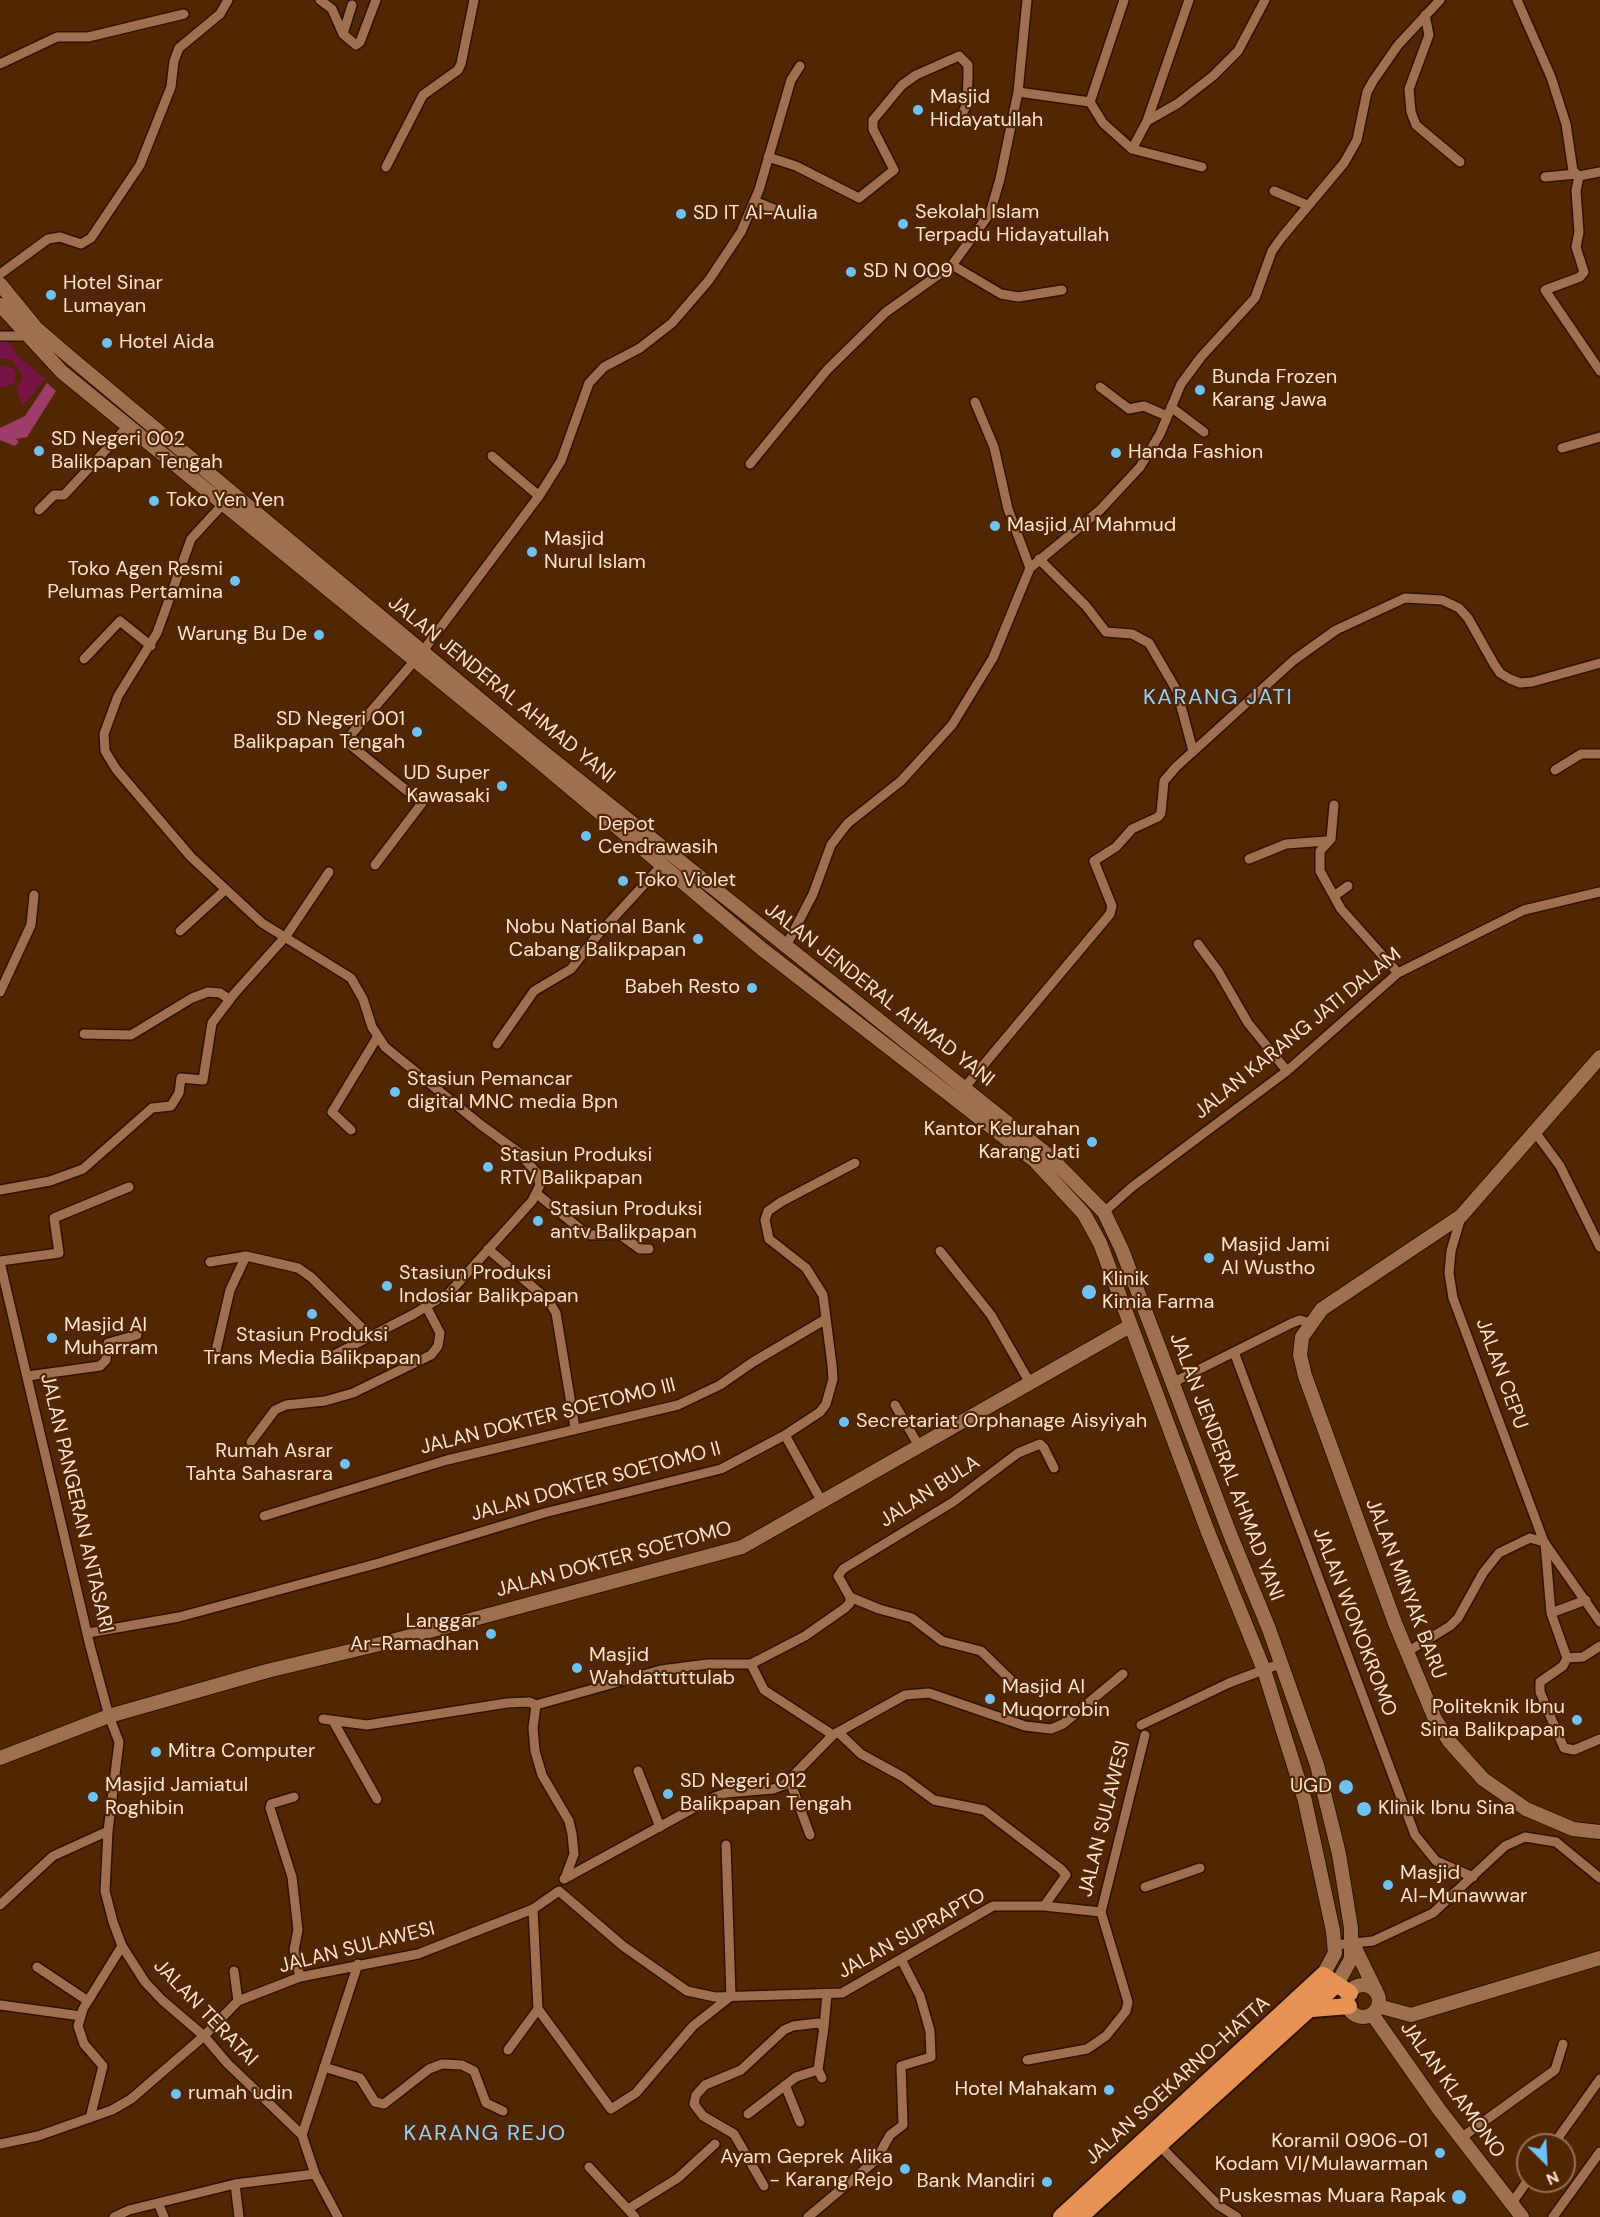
<!DOCTYPE html>
<style>
body{margin:0}
#map{position:relative;width:1600px;height:2217px;overflow:hidden;background:#512703;font-family:"DM Sans",sans-serif}
canvas{display:block}
.north{position:absolute;left:1516px;top:2133px;width:60px;height:60px;box-sizing:border-box;background:#512703;border:2px solid #957155;border-radius:50%;rotate:156deg;font-size:16px;font-weight:700;line-height:24px;text-align:center;color:#fce1cf}
.north::after{content:'';display:block;margin:auto;width:21px;height:27px;background:#6dc2f3;clip-path:polygon(50% 0,100% 100%,50% 72%,0 100%)}
</style>
<div id="map">
<canvas width="1600" height="2217"></canvas>
<div class="north">N</div>
</div>
<script>
const context = document.querySelector('canvas').getContext('2d');
context.lineJoin = 'round';
function fill(path, color) { context.fillStyle = color; context.fill(path, 'evenodd'); }
const poly = rows => new Path2D(rows.map(r => 'M' + r).join(''));
function strokePath(path, color, width, dash) { context.strokeStyle = color; context.lineWidth = width; context.lineCap = dash ? 'butt' : 'round'; context.setLineDash(dash || []); context.stroke(path); }
function write(font, color, halo, rows, align = 'center') {
  context.font = font + ' "DM Sans",sans-serif'; context.lineWidth = 4.5; context.setLineDash([]); context.textBaseline = 'middle'; context.strokeStyle = halo; context.fillStyle = color; for (const [text, x, y, turn = 0] of rows) {
    context.save(); context.translate(x, y); context.rotate((+turn || 0) * Math.PI / 180); context.textAlign = isNaN(turn) ? turn : align; if (halo) context.strokeText(text, 0, 0); context.fillText(text, 0, 0); context.restore();
  }
}
fill(poly([
 [4,341,10,343,18,356,45,379,23,406,16,388,23,378,19,369,10,359,0,359,0,342],
 [4,365,13,368,16,373,15,382,7,387,0,386,0,367]
]), '#751445');
fill(poly([
 [47,383,56,391,27,437,16,439,19,442,15,446,0,440,0,428,25,416]
]), '#a03c69');
const street = poly([
 [320,0,332,9,343,34,356,45,360,42,376,0],
 [1517,0,1551,77,1566,124,1573,171,1579,176,1600,172],
 [1425,15,1429,35,1409,89,1411,112,1416,125,1460,162],
 [343,34,352,5],
 [0,64,57,37,88,37,184,14],
 [1018,92,1090,102,1103,123,1132,149,1202,167],
 [1090,102,1124,0],
 [1147,121,1177,104,1213,76,1238,51,1265,0],
 [1132,149,1147,121,1189,0],
 [768,157,796,166,859,198,894,170,873,129,873,120,902,85,916,75,959,56,968,65,968,76,967,104,960,118],
 [386,167,423,95,458,70,461,64,474,0],
 [1579,176,1576,191,1579,232,1576,247,1584,272,1580,277,1545,290,1600,371],
 [1545,177,1576,174],
 [1274,191,1307,205],
 [754,201,781,212],
 [952,265,1001,294,1018,297,1062,290],
 [0,274,48,239,60,237,81,244,91,238,140,165,171,87,174,61,179,48,220,14,228,0],
 [0,336,26,336],
 [1100,387,1129,409,1144,406,1167,416],
 [975,402,994,447,1008,509,1030,568],
 [1171,407,1204,432],
 [1562,448,1600,437],
 [492,456,539,496],
 [750,464,827,370,886,312,952,265,990,213,1000,179,1018,92,1027,0],
 [224,503,191,539,157,633,118,696,104,734,105,751,116,769,191,857,262,923,351,978,363,999,372,1027,385,1047,481,1125,518,1152,537,1173,540,1185,532,1201,450,1292,414,1314,336,1354],
 [39,510,54,495,64,495,128,426],
 [1039,559,1086,606,1106,632,1132,634,1149,643,1177,691,1193,751],
 [84,659,120,621,151,646],
 [1555,770,1581,754,1600,754],
 [1334,805,1331,839,1320,851,1320,871,1341,909,1398,973],
 [1249,859,1286,844,1326,841],
 [375,865,422,803,348,743,348,738,423,651,539,496,561,461,589,383,604,367,640,348,672,323,709,280,741,232,759,190,791,80,800,66],
 [1334,896,1348,886],
 [180,931,225,890],
 [1198,944,1218,971,1248,1023,1287,1071],
 [786,946,813,894,831,845,840,833,848,823,901,781,952,725,993,658,1030,568,1100,510,1140,467,1160,434,1181,384,1201,357,1255,298,1272,251,1282,237,1344,163,1357,140,1367,92,1373,81,1398,45,1440,0],
 [0,992,31,925,34,895],
 [84,1034,131,1035,192,998,208,992,220,993,229,999],
 [497,1044,534,991,571,969,595,938,662,865],
 [965,1087,1110,914,1112,906,1094,861,1116,847,1132,829,1158,817,1161,813,1164,781,1176,767,1294,660,1336,630,1405,598,1442,600,1459,608,1468,618,1494,664,1500,673,1510,679,1520,683,1532,682,1600,663],
 [351,1130,332,1112,378,1036],
 [1535,1132,1560,1166,1600,1247],
 [0,1190,50,1181,83,1169,152,1108,171,1106,179,1093,181,1078,203,1080,212,1023,234,994,286,936,329,872],
 [537,1194,584,1232,591,1235,619,1234,640,1249,649,1249],
 [1104,1212,1132,1187,1287,1071,1398,973,1524,910,1600,892],
 [1461,1217,1451,1251,1449,1273,1453,1298,1544,1542,1600,1622],
 [488,1249,548,1300,556,1313,575,1428],
 [940,1251,991,1315,1030,1383],
 [0,1261,59,1253,54,1218,129,1187],
 [0,1262,90,1646,109,1716,119,1742,108,1831,105,1891,113,1922,122,1946,145,1982,162,2000,204,2036,227,2063,302,2135,315,2174,338,2217],
 [210,1262,246,1256,298,1268,311,1277,369,1335],
 [1234,1352,1415,1835,1436,1861,1473,1877],
 [215,1355,230,1290,246,1256],
 [28,1376,100,1366,106,1360,108,1343,137,1335],
 [1172,1383,1292,1323,1300,1320,1311,1323],
 [895,1405,919,1446],
 [785,1435,822,1502],
 [251,1442,275,1410,286,1405,325,1401,353,1393,431,1355,438,1346,440,1333,426,1306],
 [264,1516,447,1460,678,1405,720,1385,753,1362,826,1319],
 [1545,1543,1551,1613,1567,1658,1563,1666,1540,1682,1540,1692,1564,1748,1574,1750,1600,1739],
 [850,1597,838,1576,843,1569,953,1502,1018,1453,1040,1444,1044,1448,1054,1468],
 [850,1597,879,1609,912,1618,942,1641,981,1651,1019,1688],
 [1551,1613,1586,1600],
 [88,1633,179,1617,379,1563,544,1513,721,1469,785,1435,820,1412,826,1404,833,1379,832,1365,823,1295,806,1268,769,1239,765,1220,768,1211,781,1202,855,1163],
 [1407,1652,1450,1626,1458,1618,1483,1573,1499,1553,1530,1538,1544,1542],
 [1567,1658,1583,1657,1600,1646],
 [751,1664,764,1690,833,1735],
 [323,1719,367,1725,507,1703,529,1702,536,1705],
 [333,1721,377,1799],
 [1141,1725,1229,1683,1282,1663],
 [838,1732,861,1754,903,1777,934,1800,984,1810,1061,1869,1066,1875,1064,1878,1044,1906],
 [638,1771,660,1827],
 [790,1781,810,1835],
 [294,1797,271,1804,270,1808,292,1877,298,1930,294,1950,300,1977],
 [565,1878,574,1854,572,1834,569,1821,542,1775,535,1751,533,1728,536,1705,661,1670,708,1664,751,1664,805,1636,845,1608,850,1603,850,1597],
 [564,1879,712,1798,726,1793,773,1789,784,1785,833,1735,905,1695,929,1693,1025,1726,1051,1729,1063,1724,1123,1674],
 [1145,1887,1200,1868],
 [559,1891,623,1946,687,1991,715,1997,842,1993,993,1906,1044,1906,1101,1912],
 [0,1905,53,1856,108,1831],
 [533,1909,538,2009,611,2109,636,2093,693,2026,731,1996,726,1845],
 [1335,1945,1373,1941,1433,1913,1505,1846,1525,1837,1556,1842,1600,1878],
 [37,1967,88,2001],
 [234,1971,238,2001],
 [0,2005,81,2016],
 [824,2027,827,1994],
 [508,2050,538,2009],
 [1027,2060,1087,2049,1106,2036,1126,2011,1128,2002,1101,1912,1145,1735],
 [324,2067,360,2078,375,2102,384,2104,429,2069,442,2064,462,2065,474,2071,486,2103,503,2111],
 [785,2085,800,2122],
 [748,2114,796,2077,818,2070],
 [90,2118,103,2066,84,2044,78,2026,83,2009,122,1946],
 [302,2135,358,1964],
 [1461,2138,1555,2070,1563,2044],
 [0,2144,38,2136,112,2110,131,2099,204,2036,238,2001,300,1977,418,1954,533,1909,559,1891],
 [1553,2145,1600,2079],
 [1160,2146,1218,2205,1237,2217],
 [589,2167,635,2217],
 [235,2184,239,2217],
 [764,2186,734,2134,703,2116,694,2104,696,2095,705,2085,741,2070,784,2030,793,2026,818,2023,824,2027,818,2070,822,2078],
 [158,2203,164,2217],
 [1512,2203,1528,2180],
 [628,2209,678,2178,715,2144],
 [114,2217,129,2210,235,2184,315,2174],
 [808,2217,876,2160,890,2135,903,2125,901,2066,931,2057,930,2031,920,1996,901,1959],
 [1553,2217,1600,2152]
]);
const secondary = poly([
 [0,284,36,328,72,359,532,743,1049,1156,1104,1212,1122,1250,1230,1534,1269,1629,1317,1765,1339,1854,1351,1928,1351,1959,1337,1984],
 [0,305,62,372,536,759,762,949,1035,1161,1084,1214,1100,1243,1208,1532,1264,1670,1305,1801,1333,1931,1335,1953,1323,1975],
 [1600,1057,1461,1216,1322,1309,1302,1337,1300,1355,1305,1376,1395,1623,1435,1719,1449,1741,1483,1779,1526,1809,1573,1829,1600,1832],
 [0,1758,109,1716,267,1671,388,1642,742,1547,1130,1326],
 [1353,1944,1376,1991],
 '1347 2001a16 16 0 1 1 32 0a16 16 0 1 1-32 0Z',
 [1378,2006,1411,2015,1600,1958],
 [1372,2014,1438,2108,1522,2217]
]);
const highway = poly([
 [1312,2009,1349,2006],
 [1061,2217,1323,1975,1350,1993],
 [1080,2217,1337,1984]
]);
strokePath(street, '#301200', 12);
strokePath(secondary, '#301200', 16);
strokePath(highway, '#301200', 20);
strokePath(street, '#9f704f', 9);
strokePath(secondary, '#9f704f', 14);
strokePath(highway, '#e69255', 16);
for (const [x, y, r, color] of [
 [918,110,6,"#6dc2f3"],
 [681,214,6,"#6dc2f3"],
 [903,224,6,"#6dc2f3"],
 [851,272,6,"#6dc2f3"],
 [51,295,6,"#6dc2f3"],
 [107,343,6,"#6dc2f3"],
 [1200,390,6,"#6dc2f3"],
 [39,451,6,"#6dc2f3"],
 [1116,453,6,"#6dc2f3"],
 [154,501,6,"#6dc2f3"],
 [995,526,6,"#6dc2f3"],
 [532,552,6,"#6dc2f3"],
 [235,581,6,"#6dc2f3"],
 [319,635,6,"#6dc2f3"],
 [417,732,6,"#6dc2f3"],
 [502,786,6,"#6dc2f3"],
 [586,836,6,"#6dc2f3"],
 [623,881,6,"#6dc2f3"],
 [698,939,6,"#6dc2f3"],
 [752,988,6,"#6dc2f3"],
 [395,1092,6,"#6dc2f3"],
 [1092,1142,6,"#6dc2f3"],
 [488,1167,6,"#6dc2f3"],
 [538,1221,6,"#6dc2f3"],
 [1209,1258,6,"#6dc2f3"],
 [387,1286,6,"#6dc2f3"],
 [1089,1292,8,"#6dc2f3"],
 [312,1314,6,"#6dc2f3"],
 [52,1338,6,"#6dc2f3"],
 [844,1422,6,"#6dc2f3"],
 [345,1464,6,"#6dc2f3"],
 [491,1634,6,"#6dc2f3"],
 [577,1668,6,"#6dc2f3"],
 [990,1699,6,"#6dc2f3"],
 [1577,1720,6,"#6dc2f3"],
 [156,1752,6,"#6dc2f3"],
 [1346,1787,8,"#6dc2f3"],
 [668,1794,6,"#6dc2f3"],
 [93,1797,6,"#6dc2f3"],
 [1364,1809,8,"#6dc2f3"],
 [1388,1885,6,"#6dc2f3"],
 [1109,2090,6,"#6dc2f3"],
 [176,2094,6,"#6dc2f3"],
 [1440,2153,6,"#6dc2f3"],
 [905,2169,6,"#6dc2f3"],
 [1047,2182,6,"#6dc2f3"],
 [1459,2197,8,"#6dc2f3"]
]) { const dot = new Path2D(); dot.arc(x, y, r, 0, 2 * Math.PI); context.fillStyle = color; context.fill(dot); strokePath(dot, '#512703', 2); }
write('20px', '#fce1cf', '#512703', [
 ["Masjid",930,98],
 ["Hidayatullah",930,121],
 ["Sekolah Islam",915,213],
 ["Terpadu Hidayatullah",915,236],
 ["SD IT Al-Aulia",693,214],
 ["SD N 009",863,272],
 ["Hotel Sinar",63,284],
 ["Lumayan",63,307],
 ["Hotel Aida",119,343],
 ["Bunda Frozen",1212,378],
 ["Karang Jawa",1212,401],
 ["SD Negeri 002",51,440],
 ["Balikpapan Tengah",51,463],
 ["Handa Fashion",1128,453],
 ["Toko Yen Yen",166,501],
 ["Masjid Al Mahmud",1007,526],
 ["Masjid",544,540],
 ["Nurul Islam",544,563],
 ["Toko Agen Resmi",223,570,"right"],
 ["Pelumas Pertamina",223,593,"right"],
 ["Warung Bu De",307,635,"right"],
 ["SD Negeri 001",405,720,"right"],
 ["Balikpapan Tengah",405,743,"right"],
 ["UD Super",490,774,"right"],
 ["Kawasaki",490,797,"right"],
 ["Depot",598,825],
 ["Cendrawasih",598,848],
 ["Toko Violet",635,881],
 ["Nobu National Bank",686,928,"right"],
 ["Cabang Balikpapan",686,951,"right"],
 ["Babeh Resto",740,988,"right"],
 ["Stasiun Pemancar",407,1080],
 ["digital MNC media Bpn",407,1103],
 ["Kantor Kelurahan",1080,1130,"right"],
 ["Karang Jati",1080,1153,"right"],
 ["Stasiun Produksi",500,1156],
 ["RTV Balikpapan",500,1179],
 ["Stasiun Produksi",550,1210],
 ["antv Balikpapan",550,1233],
 ["Masjid Jami",1221,1246],
 ["Al Wustho",1221,1269],
 ["Stasiun Produksi",399,1274],
 ["Indosiar Balikpapan",399,1297],
 ["Klinik",1102,1280],
 ["Kimia Farma",1102,1303],
 ["Masjid Al",64,1326],
 ["Muharram",64,1349],
 ["Stasiun Produksi",312,1336,"center"],
 ["Trans Media Balikpapan",312,1359,"center"],
 ["Secretariat Orphanage Aisyiyah",856,1422],
 ["Rumah Asrar",333,1452,"right"],
 ["Tahta Sahasrara",333,1475,"right"],
 ["Langgar",479,1622,"right"],
 ["Ar-Ramadhan",479,1645,"right"],
 ["Masjid",589,1656],
 ["Wahdattuttulab",589,1679],
 ["Masjid Al",1002,1688],
 ["Muqorrobin",1002,1711],
 ["Politeknik Ibnu",1565,1708,"right"],
 ["Sina Balikpapan",1565,1731,"right"],
 ["Mitra Computer",168,1752],
 ["SD Negeri 012",680,1782],
 ["Balikpapan Tengah",680,1805],
 ["Masjid Jamiatul",105,1786],
 ["Roghibin",105,1809],
 ["UGD",1332,1787,"right"],
 ["Klinik Ibnu Sina",1378,1809],
 ["Masjid",1400,1874],
 ["Al-Munawwar",1400,1897],
 ["Hotel Mahakam",1097,2090,"right"],
 ["rumah udin",188,2094],
 ["Koramil 0906-01",1428,2142,"right"],
 ["Kodam VI/Mulawarman",1428,2165,"right"],
 ["Ayam Geprek Alika",893,2158,"right"],
 ["- Karang Rejo",893,2181,"right"],
 ["Bank Mandiri",1035,2182,"right"],
 ["Puskesmas Muara Rapak",1446,2197,"right"]
], 'left');
write('20px', '#fce1cf', '#512703', [
 ["JALAN JENDERAL AHMAD YANI",501,690,39],
 ["JALAN JENDERAL AHMAD YANI",879,995,38],
 ["JALAN KARANG JATI DALAM",1298,1034,-39],
 ["JALAN CEPU",1501,1374,70],
 ["JALAN DOKTER SOETOMO III",548,1417,-14],
 ["JALAN JENDERAL AHMAD YANI",1226,1467,69],
 ["JALAN DOKTER SOETOMO II",596,1482,-15],
 ["JALAN BULA",930,1492,-33],
 ["JALAN PANGERAN ANTASARI",76,1503,77],
 ["JALAN DOKTER SOETOMO",614,1560,-15],
 ["JALAN MINYAK BARU",1405,1589,69],
 ["JALAN WONOKROMO",1354,1622,69],
 ["JALAN SULAWESI",1105,1819,-76],
 ["JALAN SUPRAPTO",912,1934,-29],
 ["JALAN SULAWESI",357,1948,-14],
 ["JALAN TERATAI",205,2013,46],
 ["JALAN SOEKARNO-HATTA",1178,2081,-42],
 ["JALAN KLAMONO",1452,2090,54]
]);
context.letterSpacing = '1.5px';
write('22px', '#95d1f6', '#512703', [
 ["KARANG JATI",1218,698],
 ["KARANG REJO",485,2134]
]);
context.letterSpacing = '0px';
</script>
